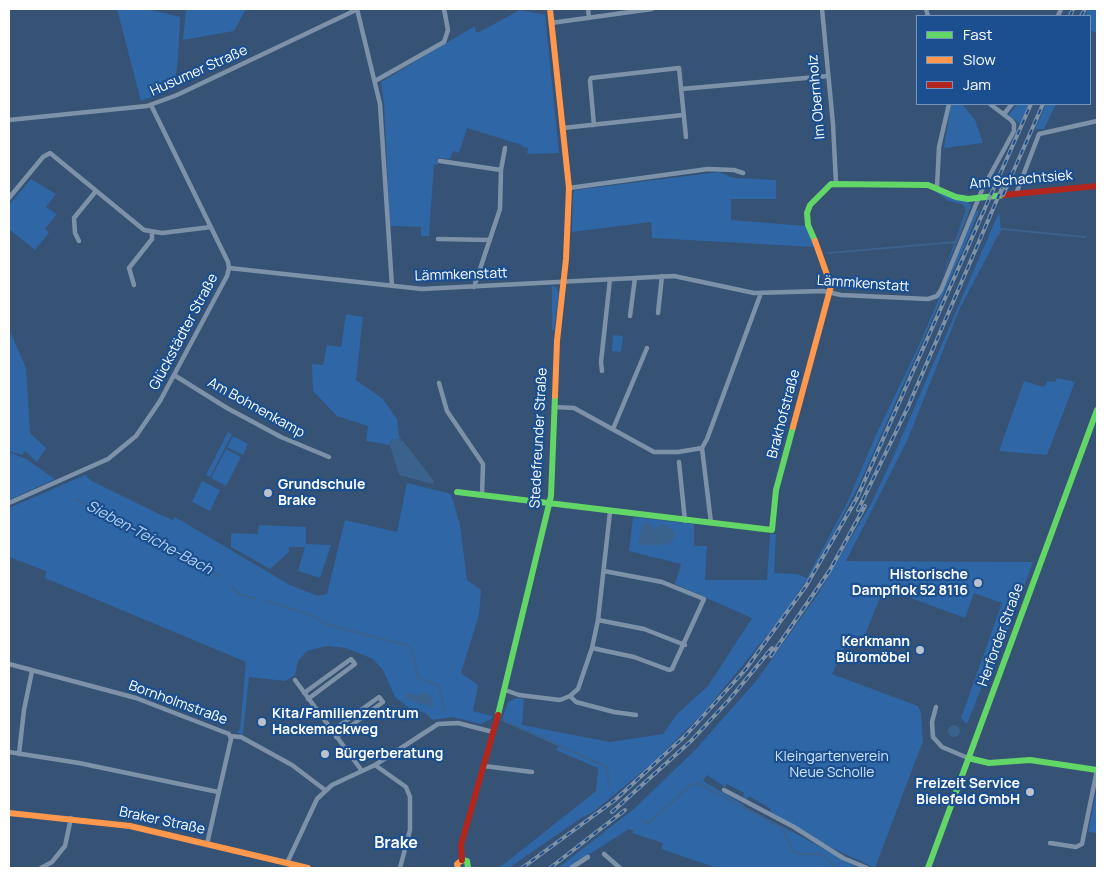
<!DOCTYPE html>
<meta charset="utf-8">
<style>
body{margin:0}
#map{position:relative;width:1106px;height:877px;overflow:hidden;background:#365274;font-family:Manrope,sans-serif}
canvas{display:block}
.frame{position:absolute;inset:0;border:10px solid #fff;pointer-events:none}
.legend{position:absolute;left:916px;top:15px;width:175px;height:90px;box-sizing:border-box;background:#1b4f8f;border:1px solid #7695bc;margin:0;padding:6px 9px;list-style:none;font-size:15px;color:#fff}
.legend li{display:flex;align-items:center;gap:10px;height:25px}
.legend b{width:25px;border:1px solid #7695bc}
</style>
<div id="map">
<canvas width="1106" height="877"></canvas>
<div class="frame"></div>
<ul class="legend">
<li><b style="height:6px;background:#63d668"></b>Fast</li>
<li><b style="height:6px;background:#ff974d"></b>Slow</li>
<li><b style="height:6px;background:#b3261e"></b>Jam</li>
</ul>
</div>
<script>
const context = document.querySelector('canvas').getContext('2d');
context.lineJoin = 'round';
function fill(path, color) { context.fillStyle = color; context.fill(path, 'evenodd'); }
const poly = rows => new Path2D(rows.map(r => 'M' + r).join(''));
function strokePath(path, color, width, dash) { context.strokeStyle = color; context.lineWidth = width; context.lineCap = dash ? 'butt' : 'round'; context.setLineDash(dash || []); context.stroke(path); }
function write(font, color, halo, rows, align = 'center') {
  context.font = font + ' Manrope,sans-serif'; context.lineWidth = 4.5; context.setLineDash([]); context.textBaseline = 'middle'; context.strokeStyle = halo; context.fillStyle = color; for (const [text, x, y, turn = 0] of rows) {
    context.save(); context.translate(x, y); context.rotate((+turn || 0) * Math.PI / 180); context.textAlign = isNaN(turn) ? turn : align; if (halo) context.strokeText(text, 0, 0); context.fillText(text, 0, 0); context.restore();
  }
}
fill(poly([
 [117,9,148,9,180,17,178,59,174,89,141,101],
 [186,9,246,9,234,31,183,40],
 [1088,9,1097,9,1097,33,1090,30,1090,16,1085,16],
 [520,10,545,15,559,153,527,154,528,148,523,147,522,145,467,128,459,153,453,151,450,159,439,158,438,165,434,164,429,236,421,236,421,227,390,226,384,104,381,82,475,26,476,32,479,32],
 [951,104,962,104,975,120,983,143,944,148],
 [1017,104,1029,104,1020,124,1009,115],
 [1046,104,1056,104,1044,129,1035,129],
 [719,172,734,178,776,180,776,199,731,199,731,220,806,226,814,247,652,238,651,222,572,232,573,194,575,190],
 [31,179,56,194,46,207,57,214,45,229,49,233,35,250,9,229,9,205],
 [932,189,967,201,971,206,941,281,966,209,962,204,948,201],
 [976,211,979,211,963,250,858,487,825,550,810,575,778,622,705,711,655,761,592,813,581,818,509,868,499,868,596,791,598,768,556,750,559,745,502,720,508,702,516,698,524,699,522,725,610,742,663,734,677,714,708,686,752,618,675,584,681,564,629,551,633,517,694,524,694,546,707,546,705,580,767,580,770,534,776,534,774,573,797,574,807,578,847,503,875,437,920,343],
 [999,212,1001,230,960,308,907,441,846,561,1033,562,993,670,984,681,967,724,961,718,1002,603,974,593,965,618,884,588,862,642,846,647,843,651,832,674,918,706,921,713,923,741,875,868,828,846,770,812,771,809,749,796,747,799,743,797,744,793,727,784,725,787,707,775,703,781,744,805,743,807,795,833,858,868,717,868,661,849,663,843,632,833,634,831,629,829,568,868,558,868,635,808,696,749,757,680,818,594,871,504,893,457],
 [552,286,556,287,559,293,554,330,552,330],
 [346,314,363,317,356,380,383,399,397,419,399,436,403,441,401,439,390,442,390,445,366,441,368,426,337,416,313,391,312,364,323,365,327,345,341,347],
 [9,329,26,368,30,433,46,448,37,462,25,451,22,455,9,451],
 [613,335,623,336,621,352,612,351],
 [1057,378,1075,382,1047,455,999,451,1024,381,1044,387,1047,381,1055,382],
 [228,432,232,434,210,477,206,475],
 [233,436,248,444,243,455,227,447],
 [226,449,241,457,226,486,211,478],
 [9,452,26,459,55,479,9,500],
 [85,475,92,481,161,515,173,520,175,517,290,585,318,596,327,594,345,520,397,532,407,483,451,494,460,525,467,580,481,590,479,615,461,673,478,685,473,711,492,716,491,719,481,724,452,717,433,720,425,713,409,708,395,697,383,670,373,659,346,648,327,646,307,651,298,661,295,675,285,681,249,677,243,735,237,732,240,729,246,662,45,578,46,571,9,557,9,508],
 [202,481,220,490,210,511,192,502],
 [259,525,306,527,306,544,331,545,320,578,298,571,305,547,289,547,289,552,270,569,231,547,231,533,258,534],
 [1097,788,1097,833,1088,832]
]), '#2f66a5');
fill(poly([
 [393,438,403,441,434,481,432,484,399,475,390,445],
 [644,522,647,522,655,529,662,524,673,530,675,536,672,542,666,545,640,545,638,543],
 [409,693,417,696,424,693,430,695,434,705,432,707,410,700,406,694],
 '948 731a6 6 0 1 1 12 0a6 6 0 1 1-12 0Z'
]), '#3b618d');
strokePath(poly([
 [992,243,1002,229,1085,237],
 [829,253,956,242,967,215,965,206],
 [76,499,173,554,207,568,221,577],
 [231,586,239,594,257,599],
 [267,601,312,615,325,624,409,646,413,651,418,678,439,686,445,711],
 [502,720,607,767,609,787],
 [642,819,647,823,650,822,690,786,698,783,783,828,793,852,800,854,818,854,825,856,835,868]
]), '#3b618d', 2);
strokePath(poly([
 [357,9,380,104,392,286],
 [588,9,589,18],
 [822,9,833,124,836,183],
 [926,9,928,16],
 [1058,16,1061,9],
 [551,23,652,9],
 [375,81,444,42,448,30,444,9],
 [681,89,828,76],
 [1004,114,1012,104],
 [9,120,147,106,177,95,358,9],
 [594,125,590,81,591,78,679,68,686,137],
 [563,128,683,115],
 [440,161,501,170],
 [937,187,939,147,949,104],
 [569,188,708,169,734,170,743,173],
 [1016,194,1039,134,1097,121],
 [9,198,43,157,50,153,144,230,162,233,211,227],
 [438,239,490,240],
 [79,241,75,233,74,218,96,191],
 [229,268,422,289,674,276,754,293,823,291,841,295,928,299,937,296,941,290,982,190,1014,131,1014,124,1011,120,990,104],
 [134,285,129,268,152,239,152,232],
 [474,287,500,209,501,170,505,148],
 [658,313,662,276],
 [630,316,635,278],
 [602,371,601,362,610,279],
 [174,375,227,408,281,437,329,457],
 [439,383,447,411,483,464,482,496],
 [554,407,574,408,654,452,678,452,702,448,707,439,761,293],
 [613,429,647,348],
 [702,448,711,523],
 [679,462,685,521],
 [9,503,108,459,136,436,160,401,227,276,229,268,228,262,151,105],
 [598,620,644,629,685,645],
 [592,648,634,657,669,670,672,669,704,599,662,582,604,571],
 [9,664,136,698,229,734,231,739,207,844],
 [295,680,362,771],
 [505,690,519,695,560,700,570,696,578,689,592,648,598,620,610,512],
 [304,693,351,659,355,664,308,699],
 [570,696,576,702,614,712,636,715],
 [936,707,932,722,933,737,942,747,968,758],
 [332,731,379,697,383,702,336,737],
 [230,736,241,737,292,765,325,790],
 [9,752,79,763,218,792],
 [19,754,24,710,32,671],
 [375,765,406,787,410,797,410,830,400,868],
 [484,766,532,772],
 [724,790,794,827,843,858,867,868],
 [1050,843,1076,847,1082,844,1097,770],
 [604,854,620,868],
 [287,863,317,799,332,785,375,765,438,724,458,723,493,732],
 [41,868,52,862,65,846,71,818],
 [571,868,588,857]
]), '#7d92a8', 4.5);
strokePath(poly([
 [815,241,808,225,807,213,810,205,831,184,928,185,956,197,968,199,1004,195],
 [457,492,772,530,776,490,793,427],
 [498,715,551,496,555,396],
 [968,758,989,763,1030,760,1097,770],
 [462,860,467,861,468,868],
 [928,868,1097,410]
]), '#63d668', 6);
strokePath(poly([
 [550,9,569,188,566,259,557,341,555,396],
 [793,427,831,286,815,241],
 [9,813,130,826,308,868],
 [458,868,457,864,462,860]
]), '#ff974d', 6);
strokePath(poly([
 [1004,195,1097,186],
 [462,860,461,845,498,715]
]), '#b3261e', 6);
const rail = poly([
 [1070,16,1073,9],
 [1081,16,1085,9],
 [1003,195,1043,104],
 [858,510,908,407,1002,188],
 [771,656,830,570,865,506],
 [612,812,691,741,729,700,772,648],
 [522,868,615,800,685,736,745,670,806,586,857,498,1031,104],
 [550,868,625,810]
]);
strokePath(rail, '#7e92a7', 4);
strokePath(rail, '#1b4f8f', 2, [5.5]);
for (const [x, y, r, color] of [
 [268,493,5,"#b9c2ce"],
 [978,583,5,"#b9c2ce"],
 [920,650,5,"#b9c2ce"],
 [262,722,5,"#b9c2ce"],
 [325,754,5,"#b9c2ce"],
 [1030,792,5,"#b9c2ce"]
]) { const dot = new Path2D(); dot.arc(x, y, r, 0, 2 * Math.PI); context.fillStyle = color; context.fill(dot); strokePath(dot, '#1b4f8f', 2); }
write('14px', '#fff', '#1b4f8f', [
 ["Husumer Straße",199,71,-24],
 ["Im Obernholz",817,97,-95],
 ["Am Schachtsiek",1021,180,-5],
 ["Lämmkenstatt",461,275,-2],
 ["Lämmkenstatt",863,284,4],
 ["Glückstädter Straße",184,332,-62],
 ["Am Bohnenkamp",256,408,29],
 ["Brakhofstraße",784,414,-75],
 ["Stedefreunder Straße",539,438,-87],
 ["Herforder Straße",1001,635,-70],
 ["Bornholmstraße",178,703,20],
 ["Braker Straße",162,821,12]
]);
write('bold 14px', '#fff', '#1b4f8f', [
 ["Grundschule",278,485],
 ["Brake",278,501],
 ["Historische",968,575,"right"],
 ["Dampflok 52 8116",968,591,"right"],
 ["Kerkmann",910,642,"right"],
 ["Büromöbel",910,658,"right"],
 ["Kita/Familienzentrum",272,714],
 ["Hackemackweg",272,730],
 ["Bürgerberatung",335,754],
 ["Freizeit Service",1020,784,"right"],
 ["Bielefeld GmbH",1020,800,"right"]
], 'left');
write('14px', '#cfe3fa', '#1b4f8f', [
 ["Kleingartenverein",832,757],
 ["Neue Scholle",832,773]
]);
write('italic 15px', '#b5d3f5', '#1b4f8f', [
 ["Sieben-Teiche-Bach",149,538,28]
]);
write('bold 16px', '#fff', '#1b4f8f', [
 ["Brake",396,844]
]);
</script>
